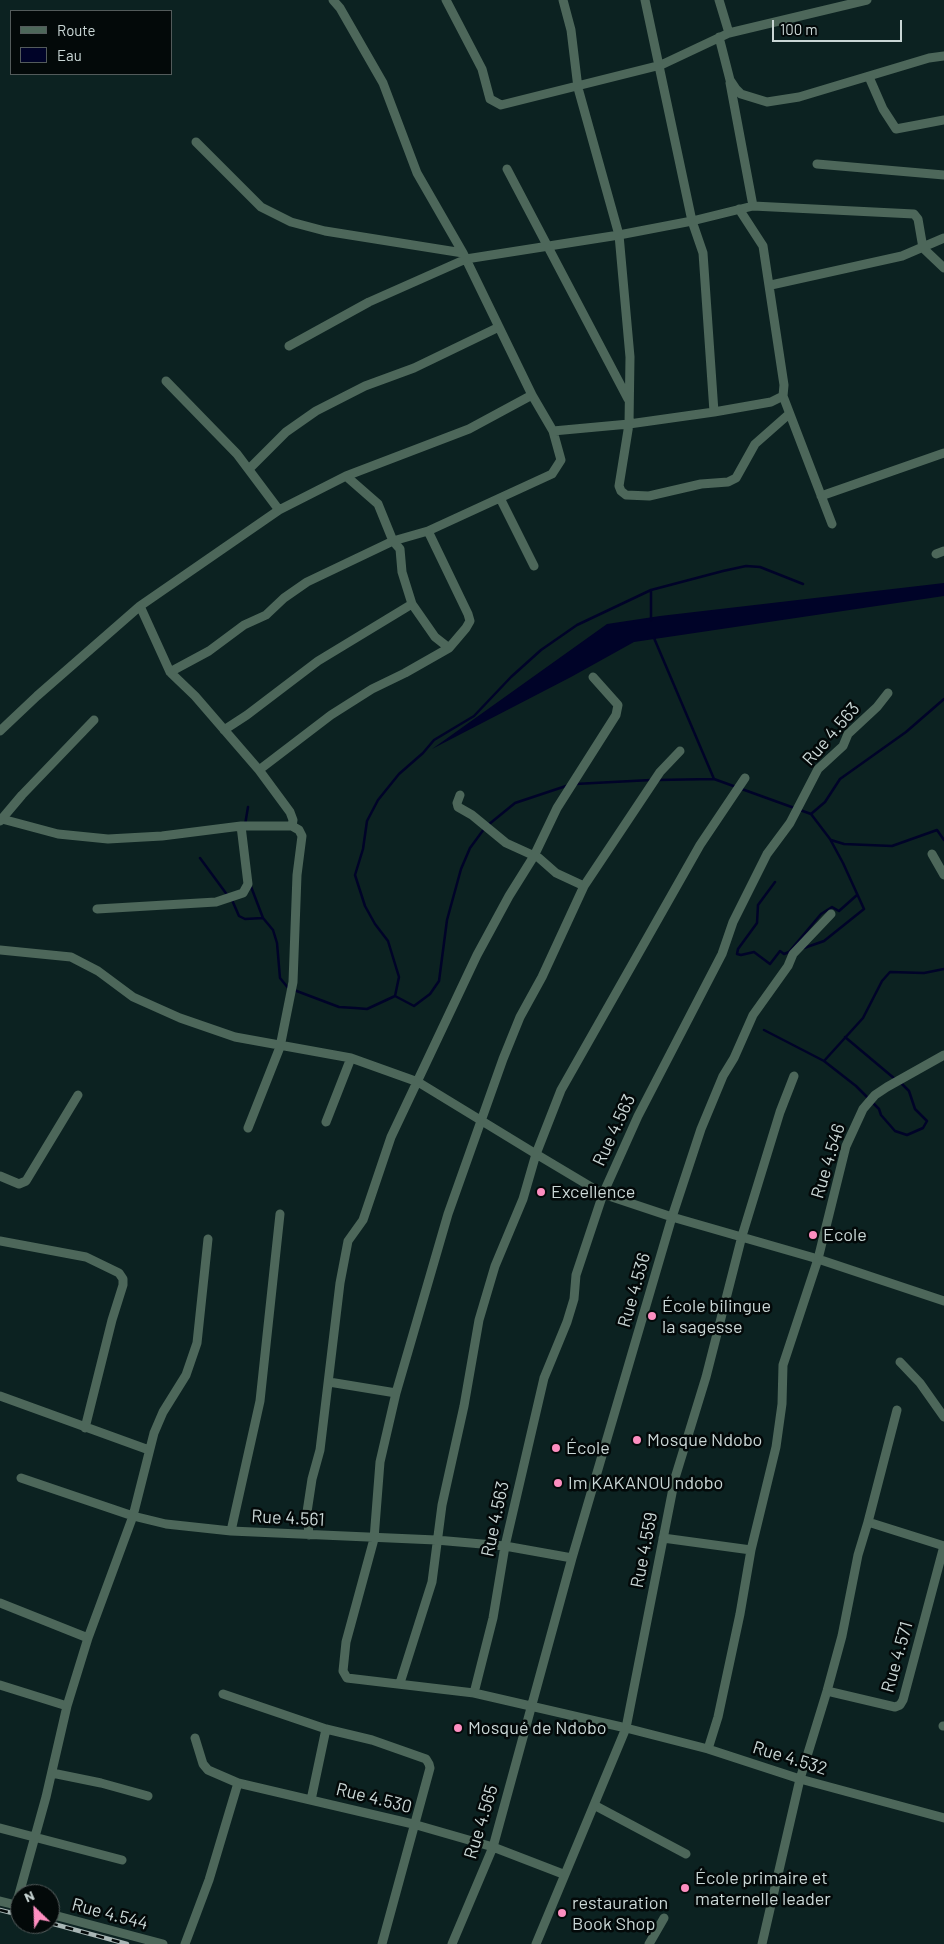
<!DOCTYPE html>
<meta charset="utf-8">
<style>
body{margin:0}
#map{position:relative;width:944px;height:1944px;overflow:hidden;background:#0c2221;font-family:Barlow,sans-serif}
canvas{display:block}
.legend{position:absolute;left:10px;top:10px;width:162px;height:65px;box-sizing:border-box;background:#030909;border:1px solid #535b5b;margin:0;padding:6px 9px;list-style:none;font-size:15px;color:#cad7d6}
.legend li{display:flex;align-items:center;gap:10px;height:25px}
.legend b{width:25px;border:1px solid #535b5b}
.north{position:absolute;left:10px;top:1884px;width:50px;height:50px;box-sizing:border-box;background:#030909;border:1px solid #535b5b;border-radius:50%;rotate:336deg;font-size:14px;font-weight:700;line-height:20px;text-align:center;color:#cad7d6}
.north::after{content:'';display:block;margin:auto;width:18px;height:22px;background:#fd8ec0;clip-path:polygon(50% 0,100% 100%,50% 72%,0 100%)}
.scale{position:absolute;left:772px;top:20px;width:130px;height:22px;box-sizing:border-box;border:2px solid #cad7d6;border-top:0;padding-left:6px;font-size:15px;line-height:18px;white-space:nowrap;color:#cad7d6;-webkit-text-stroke:4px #030909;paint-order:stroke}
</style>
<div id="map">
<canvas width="944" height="1944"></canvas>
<ul class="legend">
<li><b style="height:6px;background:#4d675a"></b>Route</li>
<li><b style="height:14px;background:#000328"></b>Eau</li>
</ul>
<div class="north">N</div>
<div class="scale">100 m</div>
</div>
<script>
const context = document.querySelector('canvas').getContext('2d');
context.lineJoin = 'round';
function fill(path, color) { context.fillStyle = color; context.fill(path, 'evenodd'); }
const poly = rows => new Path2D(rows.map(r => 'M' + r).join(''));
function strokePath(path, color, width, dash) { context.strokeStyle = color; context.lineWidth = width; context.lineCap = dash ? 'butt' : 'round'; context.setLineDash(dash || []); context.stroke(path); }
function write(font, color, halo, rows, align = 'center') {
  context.font = font + ' Barlow,sans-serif'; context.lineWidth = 5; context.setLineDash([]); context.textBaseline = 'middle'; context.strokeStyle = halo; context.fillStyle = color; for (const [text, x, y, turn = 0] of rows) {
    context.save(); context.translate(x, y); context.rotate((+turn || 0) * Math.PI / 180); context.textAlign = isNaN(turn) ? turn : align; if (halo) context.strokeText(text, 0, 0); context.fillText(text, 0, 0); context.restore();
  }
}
fill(poly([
 [944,583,944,596,634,642,571,677,432,749,607,624,660,616]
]), '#000328');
strokePath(poly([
 [651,620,651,591],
 [654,638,714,779],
 [657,780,714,779,811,814,830,839,843,863,864,909,824,941,804,948],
 [575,784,651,780],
 [811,814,825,802,840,779,906,732,944,699],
 [245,825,248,807],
 [488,825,515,803,569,785],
 [831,840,844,844,892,846,937,830,944,840],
 [200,858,228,896],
 [775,882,758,905,757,923,738,949,737,954,741,955,754,952,770,964,780,951,784,954,789,952,792,954],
 [250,884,263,918,273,930,277,943,280,978,289,989],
 [232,900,239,916,245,919,263,918],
 [789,952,821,914,832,907,839,911,857,895],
 [294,990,339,1007,355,1008,367,1009,395,996,399,977,388,941,375,924,365,906,355,875,363,849,367,821,378,800,399,774,423,753,434,740,474,716,511,677,541,650,577,625,651,590,723,571,746,566,760,567,803,584],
 [395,996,414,1006,430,994,439,981,447,920,461,869,470,848,484,829],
 [764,1030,824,1061,856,1086,879,1109,881,1115,895,1131,907,1135,923,1128,927,1121,915,1109,909,1091,900,1082],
 [845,1037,895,1079],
 [824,1061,863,1018,882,981,890,972,924,973,944,969]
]), '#000328', 2.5);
strokePath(poly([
 [446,0,482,69,490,99,501,105,661,65,729,33,867,0],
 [645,0,692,221,703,253,714,412],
 [719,0,729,33],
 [719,37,730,80,736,89,741,94,767,102,799,97,929,58,944,56],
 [869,77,883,109,896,129,944,120],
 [730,83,753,206],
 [196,142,261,207,291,222,325,231,463,253],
 [817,164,944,175],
 [507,169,628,399],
 [739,209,763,246,784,385,783,396,832,524],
 [771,285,902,256,944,238],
 [289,346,369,302,466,259,619,235,692,221,753,206,914,214,918,219,923,248,944,268],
 [166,381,237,454,279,510],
 [783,396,771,402,714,412,629,424,619,486,621,491,626,495,649,496,701,484,728,482,736,478,755,444,789,414],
 [553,431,629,424,630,357,619,235,578,88,571,30,563,0],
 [249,469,286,432,316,411,365,386,414,368,499,327],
 [346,476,378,504,393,541,400,549,402,572,412,604,435,637,449,648],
 [821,496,944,453],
 [500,498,534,566],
 [936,554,944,551],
 [170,672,209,651,244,625,266,615,284,598,307,582,393,541,428,531,552,474,561,460,553,431,532,395,463,253,417,173,383,83,340,8,333,0],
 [224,730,247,715,318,661,412,604],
 [0,731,37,696,140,606,279,510,346,476,469,429,532,395],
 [259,770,331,715,372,689,405,673,449,648,466,628,470,621,468,614,428,531],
 [745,778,700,845,561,1090,536,1154,603,1194,672,1217,818,1259,846,1146,863,1109,875,1095,887,1087,944,1055],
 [460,795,457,803,458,807,472,815,506,843,539,858,556,873,584,886],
 [2,819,58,834,108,839,162,836,241,826,292,826,293,820,290,812,259,770,195,696,170,672,140,606],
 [0,821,22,795,94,720],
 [932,854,944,875],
 [97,909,216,902,243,893,248,884,241,826],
 [0,950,71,957,98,971,133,997,180,1018,235,1037,351,1058,418,1082,536,1154,523,1199,495,1266,479,1320,464,1406,442,1505,432,1582,400,1683],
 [794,1076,780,1112,742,1236,706,1377,675,1478,626,1728,708,1749,800,1779,944,1818],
 [326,1122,351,1058],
 [248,1128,280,1047,293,982,297,875,302,836,299,830,292,826],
 [0,1176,19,1184,26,1181,78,1095],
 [280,1214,260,1401,231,1531,436,1540,505,1546,572,1558],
 [0,1241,86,1257,119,1273,123,1279,123,1285,112,1320,85,1428],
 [900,1362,920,1383,944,1417],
 [329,1382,396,1393],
 [0,1396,149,1450],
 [897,1410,868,1522,944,1546],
 [21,1478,133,1516,166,1524,231,1531],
 [309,1535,307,1512,312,1479,320,1450,340,1283,348,1241,363,1220,391,1137,477,955,509,896,534,856,557,808,616,715,618,705,593,677],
 [663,1538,751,1550],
 [0,1603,88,1638],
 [0,1685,67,1706],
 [827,1691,895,1707,900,1705,903,1700,944,1546],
 [474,1693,493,1618,505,1546,544,1378,567,1322,574,1299,576,1275,603,1194,638,1116,722,954,733,922,767,854,790,823,818,769,843,746,848,734,877,707,888,693],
 [223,1694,326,1729,372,1740,426,1759,429,1764,430,1768,382,1944],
 [943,1726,944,1726],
 [195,1738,203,1764,208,1770,238,1783,413,1824,493,1847,563,1874],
 [708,1749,718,1717,740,1614,751,1550,776,1447,782,1404,783,1365,818,1259,944,1301],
 [52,1773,101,1783,148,1796],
 [311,1800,326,1729],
 [594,1805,686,1854],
 [0,1828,122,1860],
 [0,1901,20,1906],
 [16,1905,46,1797,67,1706,88,1638,133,1516,154,1433,163,1412,186,1375,197,1343,208,1239],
 [50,1914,163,1944],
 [185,1944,209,1880,238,1783],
 [452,1944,493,1847,572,1558,672,1217,701,1129,723,1076,734,1058,753,1015,788,966,793,954,831,914],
 [536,1944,626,1728,474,1693,347,1678,343,1671,346,1642,374,1539,380,1462,396,1393,448,1214,503,1059,520,1017,542,977,584,886,660,772,680,751],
 [649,1944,664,1918],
 [762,1944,800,1779,827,1691,842,1636,858,1555,868,1522]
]), '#4d675a', 9);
const rail = poly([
 [0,1910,20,1915],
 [50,1923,127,1944]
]);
strokePath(rail, '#a8b6b5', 4.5);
strokePath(rail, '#030909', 2.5, [8]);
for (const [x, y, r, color] of [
 [541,1192,5,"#fd8ec0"],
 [813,1235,5,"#fd8ec0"],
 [652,1316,5,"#fd8ec0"],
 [637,1440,5,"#fd8ec0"],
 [556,1448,5,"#fd8ec0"],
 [558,1483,5,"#fd8ec0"],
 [458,1728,5,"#fd8ec0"],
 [685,1888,5,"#fd8ec0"],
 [562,1913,5,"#fd8ec0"]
]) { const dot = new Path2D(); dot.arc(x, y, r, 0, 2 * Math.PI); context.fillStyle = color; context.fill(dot); strokePath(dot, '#030909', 2); }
write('18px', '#cad7d6', '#030909', [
 ["Rue 4.563",831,734,-49],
 ["Rue 4.563",614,1130,-65],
 ["Rue 4.546",828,1161,-73],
 ["Rue 4.536",634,1290,-74],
 ["Rue 4.561",288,1518,3],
 ["Rue 4.563",495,1519,-78],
 ["Rue 4.559",644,1550,-79],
 ["Rue 4.571",897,1657,-74],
 ["Rue 4.532",790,1758,17],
 ["Rue 4.530",374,1798,14],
 ["Rue 4.565",481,1822,-73],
 ["Rue 4.544",110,1914,15]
]);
write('18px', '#cad7d6', '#030909', [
 ["Excellence",551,1192],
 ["Ecole",823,1235],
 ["École bilingue",662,1306],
 ["la sagesse",662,1327],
 ["Mosque Ndobo",647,1440],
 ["École",566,1448],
 ["Im KAKANOU ndobo",568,1483],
 ["Mosqué de Ndobo",468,1728],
 ["École primaire et",695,1878],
 ["maternelle leader",695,1899],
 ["restauration",572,1903],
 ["Book Shop",572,1924]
], 'left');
</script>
